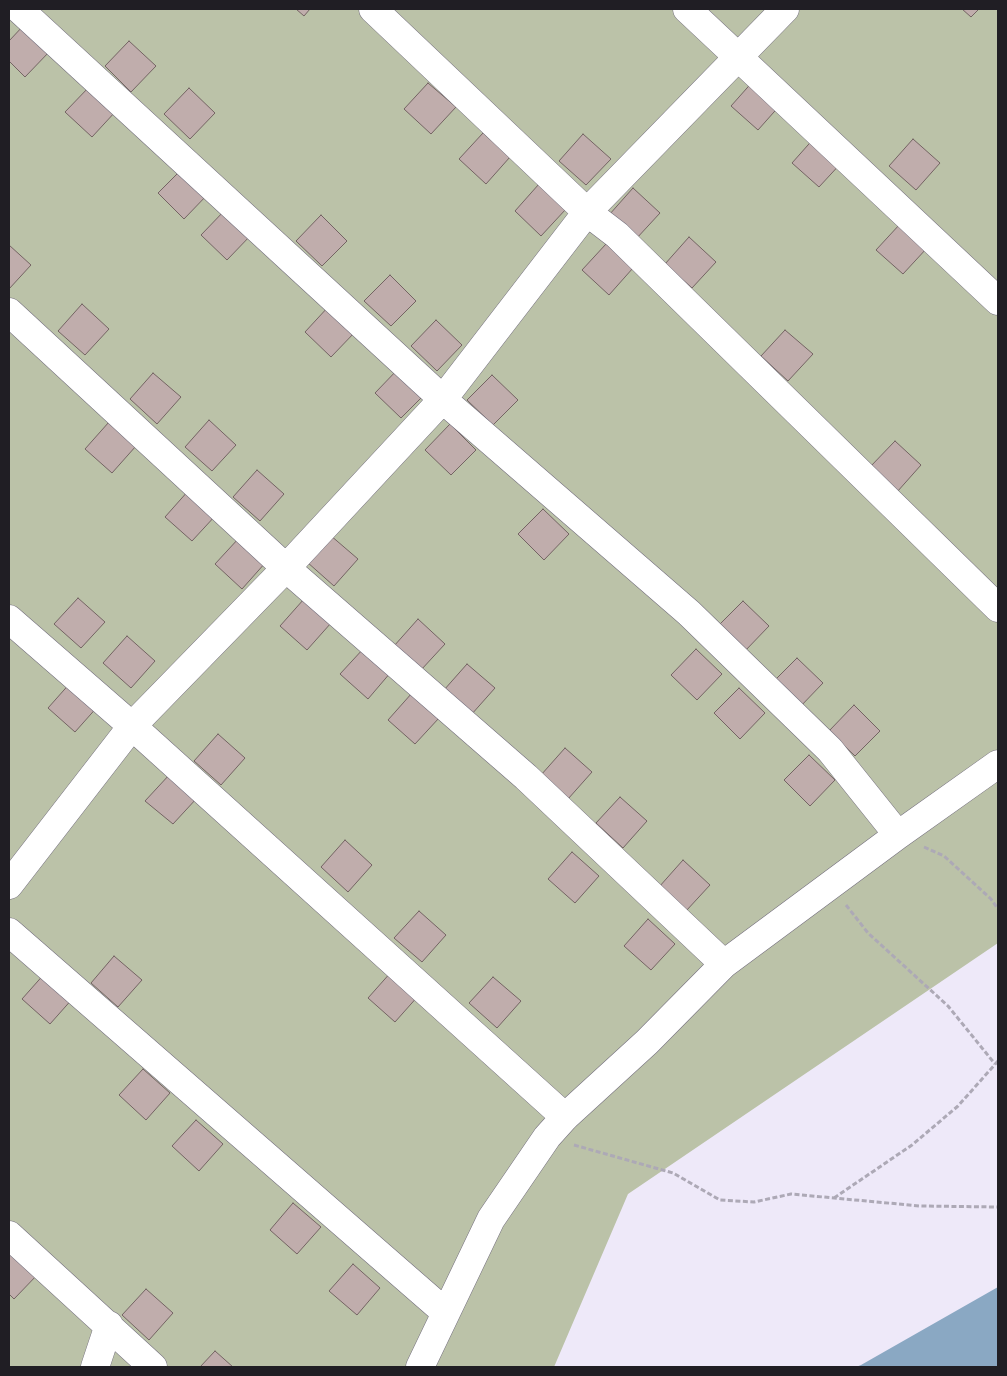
<!DOCTYPE html>
<style>
body{margin:0}
#map{position:relative;width:1007px;height:1376px;overflow:hidden;background:#eee9f9;font-family:Lato,sans-serif}
canvas{display:block}
.frame{position:absolute;inset:0;border:10px solid #201e24;pointer-events:none}
</style>
<div id="map">
<canvas width="1007" height="1376"></canvas>
<div class="frame"></div>
</div>
<script>
const context = document.querySelector('canvas').getContext('2d');
context.lineJoin = 'round';
function fill(path, color) { context.fillStyle = color; context.fill(path, 'evenodd'); }
const poly = rows => new Path2D(rows.map(r => 'M' + r).join(''));
function strokePath(path, color, width, dash) { context.strokeStyle = color; context.lineWidth = width; context.lineCap = dash ? 'butt' : 'round'; context.setLineDash(dash || []); context.stroke(path); }
fill(poly([
 [9,9,998,9,998,943,628,1194,554,1367,9,1367]
]), '#bbc2a8');
fill(poly([
 [998,1287,998,1367,856,1367,861,1365]
]), '#8aa8c3');
const building = poly([
 [296,9,310,9,304,16,296,9],
 [962,9,979,9,971,17,962,9],
 [24,25,50,51,25,77,9,61,9,41,24,25],
 [129,41,156,66,131,92,105,66,129,41],
 [755,79,782,103,758,130,731,106,755,79],
 [428,83,456,107,431,134,404,109,428,83],
 [90,86,116,111,92,137,65,112,90,86],
 [189,88,215,113,190,139,164,114,189,88],
 [483,133,510,157,486,184,459,159,483,133],
 [583,134,611,159,586,185,559,161,583,134],
 [816,136,843,161,819,187,792,163,816,136],
 [913,139,940,163,916,190,889,166,913,139],
 [183,168,209,193,184,219,158,193,183,168],
 [539,184,566,209,541,236,515,211,539,184],
 [633,188,660,213,636,239,609,215,633,188],
 [226,209,252,234,227,260,201,235,226,209],
 [321,215,347,241,322,266,296,241,321,215],
 [900,224,927,248,903,274,876,250,900,224],
 [689,237,716,262,692,288,665,264,689,237],
 [606,244,633,268,609,295,582,270,606,244],
 [9,245,31,265,9,289,9,245],
 [390,275,416,301,391,326,364,301,390,275],
 [82,304,109,329,85,355,58,331,82,304],
 [329,306,356,331,331,357,305,332,329,306],
 [436,320,462,345,437,371,411,346,436,320],
 [785,330,813,354,788,381,761,356,785,330],
 [400,367,426,393,401,418,375,393,400,367],
 [153,373,181,397,157,424,130,399,153,373],
 [492,375,518,400,493,425,467,400,492,375],
 [209,420,236,445,212,471,185,447,209,420],
 [109,422,136,446,112,473,85,449,109,422],
 [450,424,476,450,451,475,425,450,450,424],
 [895,441,921,465,897,492,870,467,895,441],
 [257,470,284,494,260,521,233,497,257,470],
 [189,490,216,515,192,541,165,517,189,490],
 [543,509,569,534,544,560,518,534,543,509],
 [330,535,358,559,334,586,307,562,330,535],
 [239,538,266,562,242,589,215,564,239,538],
 [78,598,105,622,81,648,54,624,78,598],
 [304,599,331,623,307,650,280,626,304,599],
 [743,601,769,626,744,652,718,626,743,601],
 [418,619,445,644,421,670,394,646,418,619],
 [127,636,155,661,131,688,103,663,127,636],
 [364,648,391,672,368,699,340,674,364,648],
 [696,649,722,674,697,700,671,675,696,649],
 [797,658,823,683,798,709,772,683,797,658],
 [467,664,495,688,471,715,444,690,467,664],
 [72,681,99,705,75,732,48,708,72,681],
 [739,688,765,713,740,739,714,713,739,688],
 [412,693,439,718,415,744,388,720,412,693],
 [854,705,880,731,855,756,829,731,854,705],
 [218,734,245,758,221,785,194,761,218,734],
 [565,748,592,772,568,799,541,775,565,748],
 [809,755,835,780,810,806,784,780,809,755],
 [170,774,197,798,173,824,145,801,170,774],
 [620,797,647,821,623,848,596,823,620,797],
 [345,840,372,865,348,892,321,867,345,840],
 [572,852,599,876,575,903,548,879,572,852],
 [683,860,710,885,686,911,659,887,683,860],
 [419,911,446,935,422,962,394,938,419,911],
 [648,919,675,944,651,970,624,946,648,919],
 [114,956,142,980,118,1007,91,983,114,956],
 [392,971,419,995,395,1022,368,998,392,971],
 [46,972,74,997,50,1024,22,999,46,972],
 [493,977,521,1001,497,1028,469,1003,493,977],
 [143,1069,170,1093,146,1120,119,1095,143,1069],
 [196,1120,223,1144,199,1171,172,1146,196,1120],
 [293,1203,321,1227,297,1254,270,1230,293,1203],
 [9,1251,39,1273,14,1299,9,1294,9,1251],
 [353,1264,380,1288,357,1315,329,1291,353,1264],
 [146,1289,173,1313,149,1340,122,1315,146,1289],
 [215,1351,233,1367,200,1367,215,1351]
]);
fill(building, '#c0adac');
strokePath(building, '#746463', 1);
const minor = poly([
 [19,9,448,404,689,613,830,750,898,835],
 [373,9,587,212,617,235,998,608],
 [687,9,998,301],
 [9,312,286,568,526,777,724,964],
 [9,619,132,726,565,1117],
 [9,885,132,726,286,568,443,399,587,212,785,9],
 [9,932,445,1312],
 [9,1235,153,1367],
 [95,1367,109,1325],
 [420,1367,491,1219,547,1137,565,1117,647,1042,724,964,898,835,998,764]
]);
strokePath(minor, '#75707e', 29);
strokePath(poly([
 [924,847,944,856,991,899,998,909],
 [846,905,868,933,948,1006,995,1064],
 [574,1145,673,1173,720,1200,754,1202,791,1194,920,1206,998,1207],
 [834,1198,912,1145,958,1106,998,1061]
]), '#ada9b6', 3, [5, 2.5]);
strokePath(minor, '#fff', 28);
</script>
